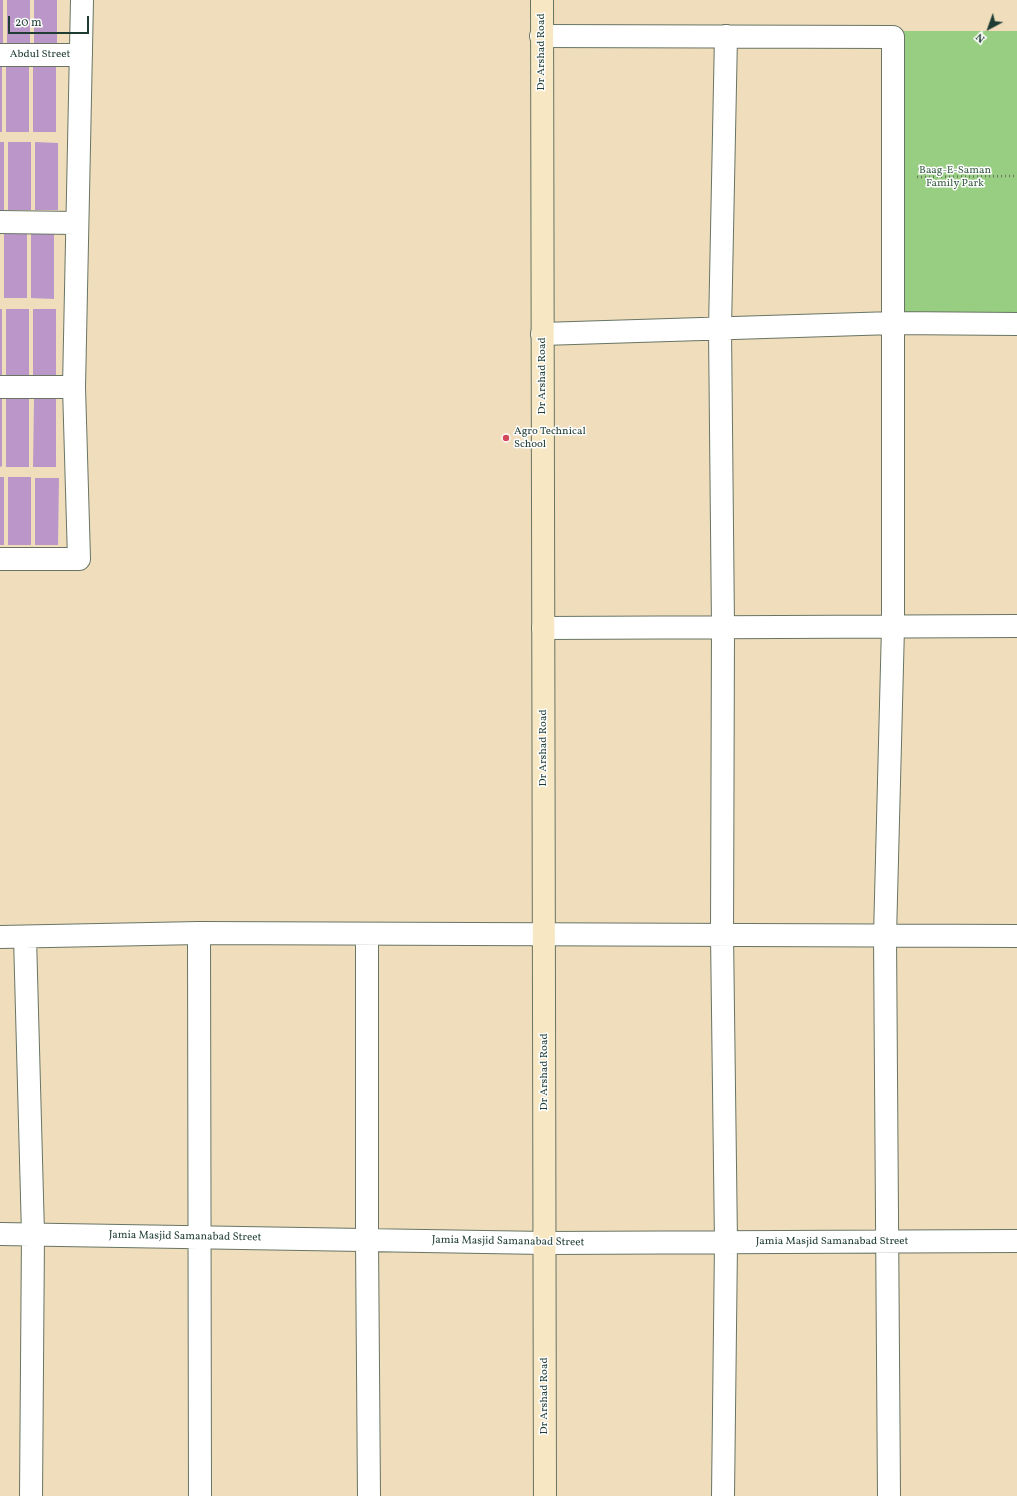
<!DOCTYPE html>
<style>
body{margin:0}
#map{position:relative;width:1017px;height:1496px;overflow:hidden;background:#efddbc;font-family:Vollkorn,serif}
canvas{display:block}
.north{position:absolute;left:969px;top:8px;width:40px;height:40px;-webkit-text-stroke:3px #fff;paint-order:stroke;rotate:221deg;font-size:11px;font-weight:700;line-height:16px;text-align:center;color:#1f3d34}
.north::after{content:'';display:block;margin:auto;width:14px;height:18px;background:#1f3d34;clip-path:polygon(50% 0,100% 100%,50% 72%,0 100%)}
.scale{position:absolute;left:8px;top:16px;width:81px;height:18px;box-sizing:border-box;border:2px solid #1f3d34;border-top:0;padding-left:5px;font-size:12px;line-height:14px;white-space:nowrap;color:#1f3d34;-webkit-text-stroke:3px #fff;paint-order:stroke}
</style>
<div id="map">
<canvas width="1017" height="1496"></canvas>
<div class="north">N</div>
<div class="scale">20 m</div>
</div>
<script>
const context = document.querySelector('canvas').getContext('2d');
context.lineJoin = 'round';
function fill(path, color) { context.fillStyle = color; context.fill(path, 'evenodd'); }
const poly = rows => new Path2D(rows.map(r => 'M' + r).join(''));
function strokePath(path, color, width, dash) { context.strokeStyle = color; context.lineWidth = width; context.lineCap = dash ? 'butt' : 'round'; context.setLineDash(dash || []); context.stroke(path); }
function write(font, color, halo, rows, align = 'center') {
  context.font = font + ' Vollkorn,serif'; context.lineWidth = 3; context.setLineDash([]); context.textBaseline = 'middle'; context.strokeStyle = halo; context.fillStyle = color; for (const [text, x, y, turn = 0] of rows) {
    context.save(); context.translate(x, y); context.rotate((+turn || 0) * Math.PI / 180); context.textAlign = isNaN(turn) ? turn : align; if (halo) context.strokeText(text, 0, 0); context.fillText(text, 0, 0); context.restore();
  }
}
fill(poly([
 [895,31,1017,31,1017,324,893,323]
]), '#98ce81');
fill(poly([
 [0,0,3,0,3,44,0,44],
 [7,0,30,0,30,44,7,44],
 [34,0,57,0,57,44,34,44],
 [0,64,2,64,2,132,0,132],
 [6,64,29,64,29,132,6,132],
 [33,64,56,64,56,132,33,132],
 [0,142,4,142,4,210,0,210],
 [8,142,31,142,31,210,8,210],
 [35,142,58,143,58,210,35,210],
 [4,230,27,231,27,298,4,298],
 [31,231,54,231,54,299,31,298],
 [0,309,2,309,2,376,0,376],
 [6,309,29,309,29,377,6,377],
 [33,309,56,309,56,377,33,377],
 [0,399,2,399,2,466,0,467],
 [6,399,29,399,29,467,6,467],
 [34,399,56,399,56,467,33,467],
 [0,477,4,477,4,545,0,545],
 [8,477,31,477,31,545,8,545],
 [35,478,59,478,58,545,35,545]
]), '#bb96c8');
const street = poly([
 [541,36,893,37,893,627,885,936,889,1496],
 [0,55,81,55],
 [0,222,76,223],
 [542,334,893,323,1017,324],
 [0,387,74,387],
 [0,559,79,559,74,387,82,0],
 [543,628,1017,626],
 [199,933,200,1496],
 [367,935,367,1240,369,1496],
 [0,937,199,933,1017,936],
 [25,937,33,1234,31,1496],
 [0,1234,545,1243,1017,1241],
 [723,1496,726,1243,722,934,723,627,720,329,726,36]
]);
const secondary = poly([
 [542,0,545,1496]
]);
strokePath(street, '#687564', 24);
strokePath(secondary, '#687564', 24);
strokePath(poly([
 [917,177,1017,176]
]), '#687564', 2.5, [1, 3]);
strokePath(street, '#fff', 22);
strokePath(secondary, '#f7e8c3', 22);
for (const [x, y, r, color] of [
 [506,438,4,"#d1495b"]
]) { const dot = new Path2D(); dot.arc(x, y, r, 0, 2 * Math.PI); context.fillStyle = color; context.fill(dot); strokePath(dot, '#fff', 1.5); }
write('11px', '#1f3d34', '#fff', [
 ["Dr Arshad Road",542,52,-90],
 ["Abdul Street",40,55],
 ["Dr Arshad Road",543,376,-90],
 ["Dr Arshad Road",544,748,-90],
 ["Dr Arshad Road",545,1072,-90],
 ["Jamia Masjid Samanabad Street",185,1237,1],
 ["Jamia Masjid Samanabad Street",508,1242,1],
 ["Jamia Masjid Samanabad Street",832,1242],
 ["Dr Arshad Road",545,1396,-90]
]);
write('11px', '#3d6147', '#fff', [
 ["Baag-E-Saman",955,171],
 ["Family Park",955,184]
]);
write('11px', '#1f3d34', '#fff', [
 ["Agro Technical",514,432],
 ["School",514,445]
], 'left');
</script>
